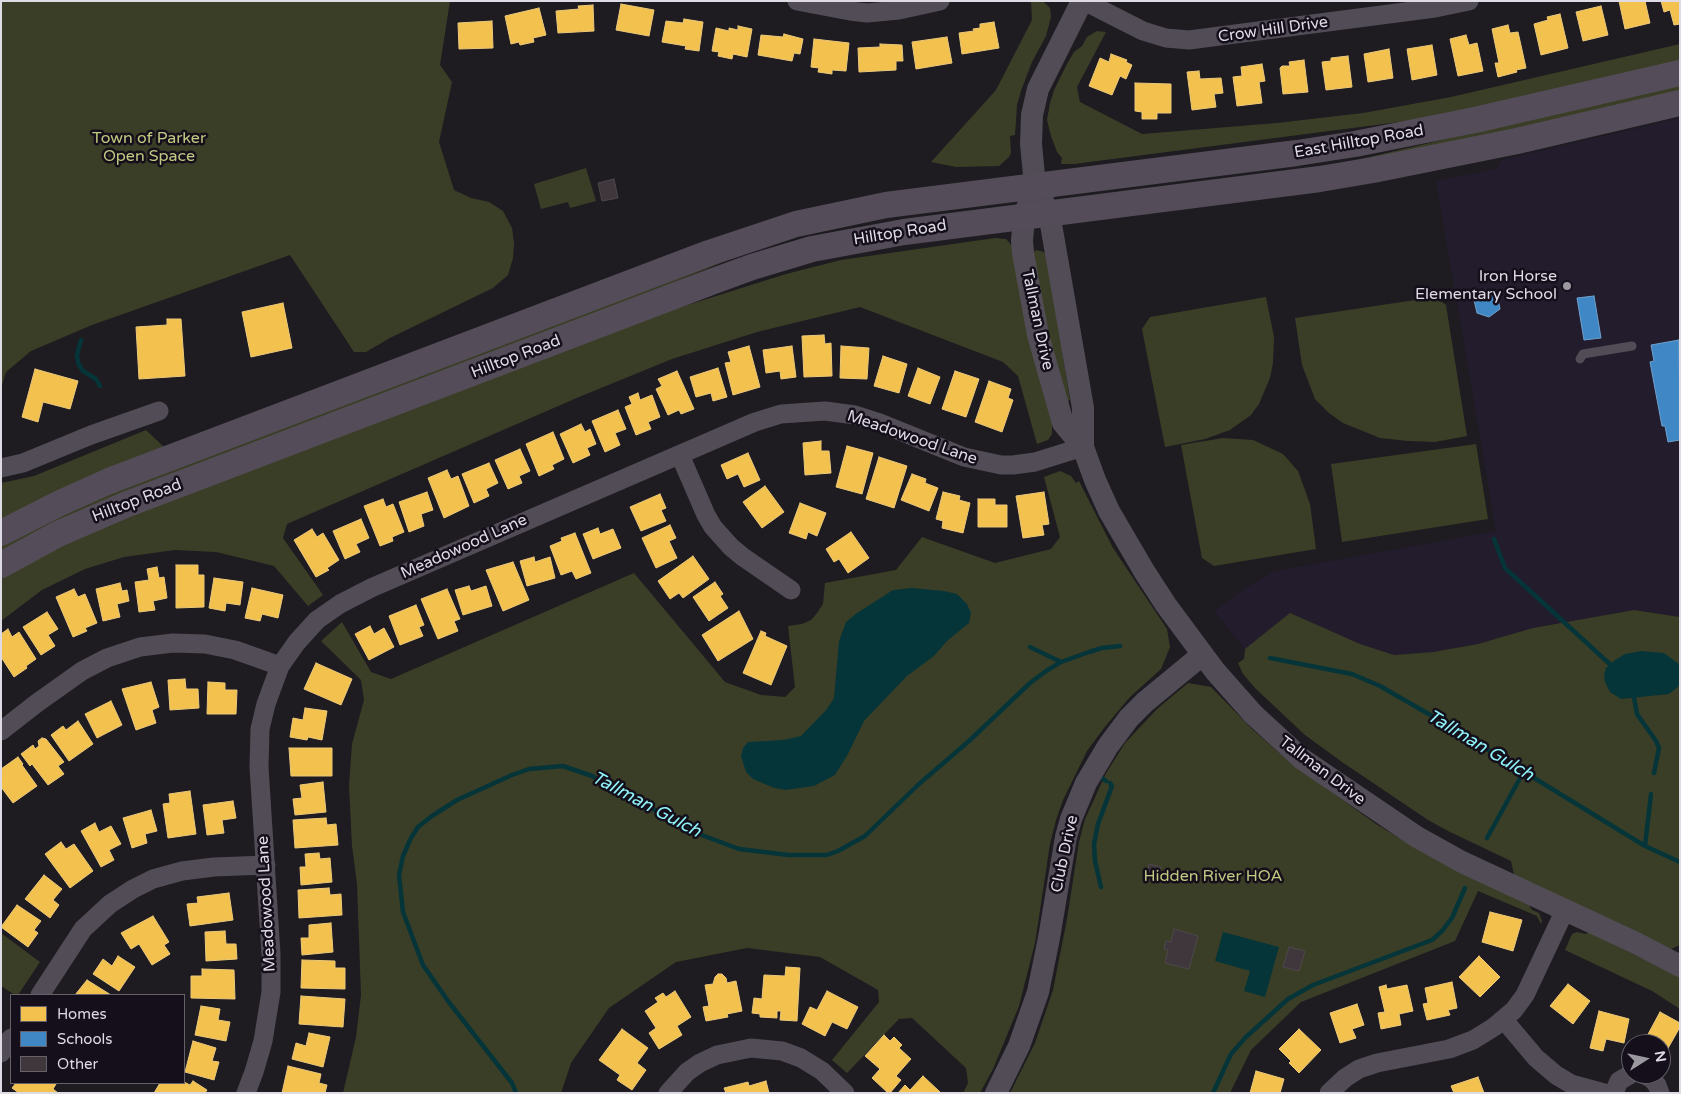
<!DOCTYPE html>
<style>
body{margin:0}
#map{position:relative;width:1681px;height:1094px;overflow:hidden;background:#1e1b21;font-family:"Varela Round",sans-serif}
canvas{display:block}
.frame{position:absolute;inset:0;border:2px solid #dfdbe4;pointer-events:none}
.legend{position:absolute;left:10px;top:994px;width:175px;height:90px;box-sizing:border-box;background:#140f1b;border:1px solid #65616b;margin:0;padding:6px 9px;list-style:none;font-size:15px;color:#dfdbe4}
.legend li{display:flex;align-items:center;gap:10px;height:25px}
.legend b{width:25px;border:1px solid #65616b}
.north{position:absolute;left:1621px;top:1034px;width:50px;height:50px;box-sizing:border-box;background:#140f1b;border:1px solid #65616b;border-radius:50%;rotate:80deg;font-size:14px;font-weight:700;line-height:20px;text-align:center;color:#dfdbe4}
.north::after{content:'';display:block;margin:auto;width:18px;height:22px;background:#9b98a0;clip-path:polygon(50% 0,100% 100%,50% 72%,0 100%)}
</style>
<div id="map">
<canvas width="1681" height="1094"></canvas>
<div class="frame"></div>
<ul class="legend">
<li><b style="height:14px;background:#f2c14e"></b>Homes</li>
<li><b style="height:14px;background:#3f88c5"></b>Schools</li>
<li><b style="height:14px;background:#40373d"></b>Other</li>
</ul>
<div class="north">N</div>
</div>
<script>
const context = document.querySelector('canvas').getContext('2d');
context.lineJoin = 'round';
function fill(path, color) { context.fillStyle = color; context.fill(path, 'evenodd'); }
const poly = rows => new Path2D(rows.map(r => 'M' + r).join(''));
function strokePath(path, color, width, dash) { context.strokeStyle = color; context.lineWidth = width; context.lineCap = dash ? 'butt' : 'round'; context.setLineDash(dash || []); context.stroke(path); }
function write(font, color, halo, rows, align = 'center') {
  context.font = font + ' "Varela Round",sans-serif'; context.lineWidth = 5; context.setLineDash([]); context.textBaseline = 'middle'; context.strokeStyle = halo; context.fillStyle = color; for (const [text, x, y, turn = 0] of rows) {
    context.save(); context.translate(x, y); context.rotate((+turn || 0) * Math.PI / 180); context.textAlign = isNaN(turn) ? turn : align; if (halo) context.strokeText(text, 0, 0); context.fillText(text, 0, 0); context.restore();
  }
}
fill(poly([
 [1680,118,1680,617,1634,610,1534,628,1478,644,1433,652,1394,655,1360,644,1291,614,1245,649,1214,611,1244,589,1275,571,1496,531,1436,181,1497,169,1501,160]
]), '#231c2c');
fill(poly([
 [1,1,450,1,440,65,452,82,439,142,454,190,471,198,489,202,503,211,512,228,514,243,513,258,508,275,493,288,390,338,366,352,354,352,290,255,92,325,31,351,6,372,1,388],
 [1031,1,1043,1,1050,8,1051,17,1046,36,1032,62,1021,91,1017,105,1015,135,1010,136,1011,153,1009,157,999,166,956,167,931,162,996,90,1032,20],
 [1097,31,1106,32,1077,87,1080,102,1142,134,1277,123,1363,113,1451,97,1680,44,1680,62,1461,114,1074,164,1061,164,1062,158,1057,152,1051,136,1047,120,1050,103,1054,90,1067,64,1074,52,1082,46,1087,37],
 [1680,84,1680,92,1395,157,1340,164],
 [586,168,596,201,570,208,568,202,541,209,534,184],
 [881,218,805,234,747,252,668,285,1,554,1,543,68,508,781,238],
 [995,238,1006,239,1016,250,1052,420,1052,434,1048,440,1037,444,1018,376,1003,362,860,307,757,332,672,359,579,397,287,524,283,538,323,595,308,606,274,566,216,552,175,550,124,557,85,569,42,590,1,621,1,576,90,530,640,320,786,274,841,260],
 [1036,250,1044,252,1047,257,1070,400,1068,401,1064,400,1030,256],
 [1266,297,1274,337,1273,363,1270,378,1259,404,1251,415,1230,430,1205,439,1165,447,1142,329,1150,317],
 [1435,297,1446,305,1467,436,1435,442,1408,441,1380,438,1343,423,1329,413,1315,399,1302,365,1295,318],
 [146,430,166,449,1,522,1,483,34,476],
 [1223,438,1253,440,1283,454,1290,462,1298,471,1310,504,1316,549,1214,566,1202,558,1181,445],
 [1476,444,1488,519,1342,542,1331,464],
 [1060,471,1071,476,1076,483,1079,481,1113,548,1167,629,1170,647,1161,669,1130,697,1104,728,1087,751,1063,800,1056,820,1050,844,1035,943,1019,1006,993,1069,980,1093,963,1093,968,1083,966,1068,912,1018,899,1019,847,1073,832,1060,879,1002,878,990,820,957,747,948,676,962,609,1008,571,1063,561,1093,343,1093,356,1037,361,995,357,884,352,846,349,785,352,744,364,700,361,680,321,641,332,631,342,622,371,672,391,679,634,573,725,682,761,695,785,697,795,687,788,626,802,624,811,620,817,613,823,604,825,583,896,570,922,537,995,563,1051,549,1060,537,1044,477],
 [1634,610,1680,617,1680,945,1671,949,1514,875,1511,861,1448,831,1428,820,1342,762,1305,735,1255,688,1243,674,1238,663,1244,659,1245,649,1290,613,1360,644,1394,655,1433,652,1478,644,1533,628],
 [1188,683,1211,687,1251,728,1286,759,1376,824,1431,857,1529,905,1532,910,1539,913,1542,921,1541,924,1537,916,1478,891,1455,941,1301,1002,1251,1050,1230,1093,1010,1093,1035,1043,1053,990,1067,919,1079,842,1085,819,1093,802,1105,775,1125,743,1157,709],
 [1577,932,1586,934,1589,932,1680,977,1680,1009,1652,991,1565,950,1572,934],
 [1,933,40,962,18,995,15,995,1,986]
]), '#3b3e26');
fill(poly([
 [912,588,944,591,957,594,967,604,971,613,969,623,947,641,934,656,907,676,864,721,848,754,835,775,814,786,786,790,774,788,753,779,746,772,741,756,743,748,748,742,783,740,801,736,827,709,834,698,839,641,846,622,857,613,893,590],
 [1641,651,1664,653,1679,664,1680,684,1677,688,1669,694,1621,699,1610,692,1605,682,1604,674,1606,668,1615,660,1625,654],
 [1223,932,1279,947,1265,997,1244,991,1250,971,1215,961]
]), '#053539');
const homes = poly([
 [1619,1,1645,1,1650,23,1625,29,1619,1],
 [1661,1,1680,1,1680,24,1674,25,1670,10,1664,12,1661,1],
 [621,4,654,10,649,36,616,30,621,4],
 [593,5,594,31,558,33,556,11,579,9,578,6,593,5],
 [1601,6,1608,35,1583,41,1576,12,1601,6],
 [539,8,546,35,533,38,534,42,520,45,519,42,511,44,505,16,539,8],
 [1560,14,1568,48,1541,55,1534,24,1548,20,1547,17,1560,14],
 [684,19,703,22,699,51,685,49,686,46,662,42,666,21,683,23,684,19],
 [492,21,493,48,459,49,458,23,492,21],
 [994,22,999,48,962,54,959,33,974,31,973,29,980,28,980,24,994,22],
 [1508,25,1510,33,1518,32,1526,68,1516,70,1517,72,1498,77,1495,63,1499,63,1492,29,1508,25],
 [738,26,752,29,747,57,733,54,732,59,718,56,719,52,712,51,716,28,729,31,729,28,738,30,738,26],
 [784,34,803,39,800,54,794,53,792,61,758,55,761,35,783,37,784,34],
 [1466,35,1469,45,1477,43,1483,71,1458,76,1450,39,1466,35],
 [947,37,952,63,916,69,912,42,947,37],
 [814,39,849,43,846,71,832,70,832,74,818,72,819,68,811,67,814,39],
 [880,44,902,45,903,61,896,61,896,70,859,72,858,48,880,47,880,44],
 [1432,45,1437,75,1412,80,1407,49,1432,45],
 [1389,49,1393,78,1368,82,1364,54,1389,49],
 [1111,54,1127,60,1126,62,1132,65,1126,79,1120,76,1112,95,1089,86,1100,58,1109,62,1111,54],
 [1348,56,1352,87,1326,90,1322,62,1331,61,1331,58,1348,56],
 [1304,60,1308,92,1283,94,1280,68,1282,66,1290,66,1289,62,1304,60],
 [1262,64,1265,81,1259,82,1262,103,1237,106,1233,77,1242,76,1241,67,1262,64],
 [1199,71,1200,79,1221,78,1223,93,1214,94,1216,107,1192,110,1187,72,1199,71],
 [1135,83,1171,84,1171,113,1157,113,1157,119,1142,119,1142,112,1135,111,1135,83],
 [283,303,292,348,251,357,242,312,283,303],
 [167,319,181,319,185,376,139,379,136,327,167,325,167,319],
 [824,335,825,344,831,343,832,376,804,377,802,336,824,335],
 [749,346,760,387,733,395,725,363,731,362,728,352,749,346],
 [792,346,796,377,781,379,780,371,766,373,763,350,792,346],
 [841,346,869,348,867,379,840,378,841,346],
 [883,356,907,364,899,393,874,386,883,356],
 [718,368,727,397,713,401,711,393,696,397,690,377,718,368],
 [918,368,940,377,930,404,908,396,918,368],
 [35,369,78,381,70,409,43,402,38,422,22,417,35,369],
 [677,371,694,409,681,414,679,410,668,415,656,389,662,386,658,379,677,371],
 [955,371,979,379,966,417,942,409,955,371],
 [989,381,1011,389,1008,398,1013,400,1002,432,975,422,989,381],
 [638,393,640,400,652,395,660,417,648,422,651,429,636,435,625,407,632,404,629,397,638,393],
 [618,410,626,429,615,433,620,445,605,452,592,421,618,410],
 [581,424,585,432,590,429,596,444,587,448,590,455,573,463,560,434,581,424],
 [553,432,564,459,552,465,554,469,539,476,526,444,553,432],
 [821,441,821,451,829,451,831,473,805,475,803,443,821,441],
 [847,446,873,453,862,494,836,487,847,446],
 [520,449,530,471,519,476,522,483,508,489,495,460,520,449],
 [748,453,760,480,744,487,738,474,727,479,721,465,748,453],
 [879,457,907,466,894,508,866,499,879,457],
 [489,463,498,483,486,489,489,496,474,503,462,474,489,463],
 [447,470,451,479,458,476,469,506,444,518,428,478,447,470],
 [912,474,926,479,925,483,938,488,929,511,901,500,912,474],
 [765,486,784,512,762,528,743,502,765,486],
 [427,492,433,510,421,514,424,526,409,532,399,502,427,492],
 [943,492,960,496,959,500,970,503,963,533,942,528,943,521,936,519,943,492],
 [1044,492,1049,524,1042,525,1044,535,1023,538,1016,496,1044,492],
 [660,494,666,508,661,510,666,521,641,531,630,507,660,494],
 [383,499,386,507,393,504,404,532,392,537,393,541,380,546,364,506,383,499],
 [978,499,995,499,995,505,1007,505,1007,527,978,527,978,499],
 [800,503,826,513,817,536,808,532,806,539,789,533,800,503],
 [361,519,369,538,356,544,360,552,345,559,333,531,361,519],
 [670,525,676,538,669,541,677,558,656,568,642,538,670,525],
 [598,528,600,534,613,529,621,548,593,559,583,534,598,528],
 [312,529,317,537,323,533,339,560,327,568,329,570,316,577,294,540,312,529],
 [851,532,869,558,848,573,839,559,834,562,826,549,851,532],
 [575,533,591,573,576,579,572,571,561,575,550,546,562,541,561,538,575,533],
 [693,556,709,579,683,598,679,593,670,599,658,581,693,556],
 [534,557,535,562,550,557,555,578,527,586,520,561,534,557],
 [513,562,529,600,503,611,486,570,513,562],
 [176,565,198,565,198,575,204,575,204,607,176,608,176,565],
 [157,567,159,578,164,577,167,598,153,601,155,610,139,612,135,582,149,580,147,569,157,567],
 [214,578,243,582,240,605,226,603,225,611,209,608,214,578],
 [715,582,723,594,720,596,728,608,709,621,693,597,715,582],
 [120,583,122,591,127,590,129,601,117,604,120,617,103,621,96,589,120,583],
 [469,586,471,591,486,586,492,606,463,615,455,590,469,586],
 [252,588,283,595,278,618,262,614,260,621,245,618,252,588],
 [74,589,78,597,85,594,97,623,85,628,87,631,73,637,56,597,74,589],
 [447,589,460,619,454,621,458,631,438,639,421,599,447,589],
 [416,605,424,625,419,627,423,636,400,645,389,616,416,605],
 [739,611,753,639,718,661,702,635,739,611],
 [47,612,58,629,48,635,55,646,41,655,23,627,47,612],
 [370,626,374,634,384,628,394,647,369,660,355,634,370,626],
 [8,629,12,637,19,632,36,659,26,666,27,668,14,677,1,657,1,634,8,629],
 [761,631,766,633,765,636,787,646,771,685,743,673,761,631],
 [316,663,352,679,341,705,304,689,316,663],
 [185,679,186,689,198,689,199,708,170,710,168,680,185,679],
 [151,682,159,707,152,710,156,723,136,730,122,689,151,682],
 [208,682,225,683,225,690,237,690,236,714,207,714,208,682],
 [111,701,122,725,97,738,85,714,111,701],
 [305,708,327,711,322,740,308,737,307,740,290,737,293,718,303,720,305,708],
 [78,721,93,744,69,761,51,735,63,726,66,730,78,721],
 [42,738,46,739,64,762,58,766,64,774,48,785,32,764,30,766,21,754,33,745,35,749,39,746,38,741,42,738],
 [289,748,332,748,332,776,291,776,289,748],
 [18,757,23,764,22,765,37,786,13,803,1,787,1,769,18,757],
 [323,782,326,812,295,815,293,799,302,798,300,785,323,782],
 [190,791,196,834,168,838,163,804,170,803,169,794,190,791],
 [233,801,236,818,222,820,224,833,207,835,203,805,233,801],
 [151,810,157,831,145,834,147,843,132,848,123,818,151,810],
 [326,818,327,825,336,824,338,845,295,848,293,820,326,818],
 [95,823,99,832,111,826,121,844,109,850,114,860,101,867,81,831,95,823],
 [61,842,66,849,74,844,93,871,70,888,45,854,61,842],
 [319,853,320,859,330,858,332,882,301,885,300,867,306,867,305,854,319,853],
 [44,875,62,889,53,900,59,905,50,918,25,899,44,875],
 [329,888,330,895,341,894,342,915,299,918,298,890,329,888],
 [229,893,233,920,190,926,187,904,198,903,197,897,229,893],
 [17,905,41,921,34,930,38,933,28,947,1,927,17,905],
 [1490,912,1522,920,1513,951,1482,942,1490,912],
 [153,916,169,942,164,945,170,954,152,965,139,944,131,949,121,933,153,916],
 [331,923,333,952,302,955,301,938,309,938,309,925,331,923],
 [225,931,226,944,236,944,237,959,206,961,205,932,225,931],
 [118,956,135,967,119,991,93,974,103,959,112,966,118,956],
 [1479,956,1500,977,1480,997,1459,977,1479,956],
 [302,960,335,961,335,968,345,968,345,989,301,988,302,960],
 [786,967,800,968,797,1021,780,1020,781,1011,777,1011,777,1018,760,1017,760,1014,752,1013,754,998,762,999,764,975,785,976,786,967],
 [202,969,234,970,235,999,191,998,191,976,202,976,202,969],
 [718,974,722,974,726,978,727,983,736,981,742,1011,727,1014,728,1017,706,1021,703,1007,709,1006,705,985,713,984,715,977,718,974],
 [87,980,111,995,75,995,87,980],
 [1452,982,1457,1008,1448,1010,1450,1015,1427,1020,1423,1004,1428,1003,1425,988,1452,982],
 [1568,984,1590,1001,1573,1024,1550,1006,1568,984],
 [1386,985,1387,989,1407,985,1413,1011,1399,1014,1401,1025,1381,1029,1378,1013,1385,1012,1379,987,1386,985],
 [675,991,691,1017,677,1026,682,1035,659,1049,649,1033,656,1028,645,1011,658,1002,655,998,663,993,666,997,675,991],
 [827,991,858,1007,847,1029,832,1022,825,1036,802,1024,810,1007,817,1010,827,991],
 [301,996,345,999,343,1027,299,1024,301,996],
 [1357,1004,1364,1025,1352,1029,1356,1038,1340,1043,1330,1013,1357,1004],
 [201,1006,220,1009,218,1020,230,1022,226,1041,195,1035,201,1006],
 [1599,1011,1629,1019,1624,1043,1606,1039,1603,1051,1590,1048,1599,1011],
 [1660,1012,1680,1023,1680,1027,1667,1050,1661,1046,1661,1044,1657,1044,1646,1038,1660,1012],
 [622,1029,648,1048,637,1063,646,1070,632,1090,617,1080,620,1075,599,1060,622,1029],
 [1299,1029,1321,1050,1299,1073,1289,1063,1291,1061,1279,1049,1299,1029],
 [309,1033,330,1037,323,1067,292,1059,296,1043,306,1046,309,1033],
 [884,1035,890,1041,894,1037,902,1045,899,1048,911,1059,896,1076,901,1080,890,1093,888,1093,872,1078,880,1069,865,1056,884,1035],
 [193,1041,216,1048,212,1061,219,1062,214,1080,185,1072,193,1041],
 [288,1066,321,1074,319,1083,327,1085,325,1093,282,1093,288,1066],
 [1256,1071,1284,1079,1280,1093,1250,1093,1256,1071],
 [923,1076,940,1092,939,1093,898,1093,905,1085,910,1090,923,1076],
 [1478,1077,1484,1093,1454,1093,1451,1086,1478,1077],
 [193,1081,207,1090,205,1093,154,1093,160,1083,184,1082,190,1085,193,1081],
 [766,1081,769,1093,726,1093,724,1088,748,1082,749,1086,766,1081],
 [16,1083,54,1083,56,1084,53,1089,58,1093,19,1093,12,1088,16,1083]
]);
fill(homes, '#f2c14e');
strokePath(homes, '#ecc97b', 1);
const schools = poly([
 [1485,290,1497,295,1500,309,1489,317,1477,313,1474,300,1485,290],
 [1594,296,1601,338,1584,340,1577,298,1594,296],
 [1679,340,1680,440,1668,442,1665,426,1662,426,1650,362,1654,361,1651,345,1679,340]
]);
fill(schools, '#3f88c5');
strokePath(schools, '#6fa1ce', 1);
strokePath(poly([
 [81,340,77,355,78,363,83,371,96,379,100,386],
 [1494,539,1505,568,1614,668],
 [1030,647,1061,662],
 [1270,658,1352,674,1380,686,1446,724,1645,846,1680,862],
 [1633,692,1637,714,1656,741,1659,748,1654,773],
 [1102,778,1106,781],
 [1487,838,1524,771],
 [1645,846,1651,794],
 [1101,887,1095,861,1094,844,1098,824,1112,786,1110,783],
 [516,1093,512,1083,448,1001,423,965,403,912,399,875,403,856,411,838,418,827,432,816,457,800,512,775,529,769,563,766,592,776,699,834,739,849,789,855,827,855,838,851,865,836,919,784,969,741,1030,683,1046,671,1061,662,1089,652,1102,648,1120,646],
 [1213,1093,1231,1054,1246,1037,1288,999,1313,985,1432,940,1442,931,1452,918,1465,888]
]), '#053539', 4.5);
const building = poly([
 [614,179,618,198,602,201,598,183,614,179],
 [1149,864,1161,867,1158,877,1147,874,1149,864],
 [1174,929,1198,936,1189,969,1165,963,1168,950,1164,949,1165,944,1166,941,1171,942,1174,929],
 [1289,947,1305,951,1299,971,1283,967,1289,947]
]);
fill(building, '#40373d');
strokePath(building, '#4d484c', 1);
strokePath(poly([
 [1580,359,1583,354,1632,346]
]), '#514c56', 9);
strokePath(poly([
 [797,1,850,11,867,13,899,10,940,1],
 [1084,1,1143,31,1166,38,1189,40,1435,8,1469,1],
 [680,455,706,515,713,527,731,547,743,557,791,590],
 [1,468,23,463,91,435,159,411],
 [1,731,37,703,82,671,107,658,140,647,173,643,205,644,235,650,280,666],
 [40,995,83,929,110,904,133,889,153,879,182,871,214,867,266,865],
 [1504,1020,1536,1058,1556,1075,1571,1084,1604,1093],
 [1,1053,11,1038],
 [1643,1074,1652,1079,1657,1085,1660,1093],
 [246,1093,254,1072,263,1041,271,992,271,954,259,767,260,729,266,704,280,666,297,642,317,620,340,604,371,588,755,422,781,414,825,411,855,415,880,423,964,457,1001,465,1013,465,1035,462,1083,447],
 [668,1093,687,1072,700,1063,717,1055,751,1048,782,1051,801,1058,822,1071,845,1093],
 [1329,1093,1345,1078,1359,1069,1377,1063,1449,1049,1473,1040,1494,1027,1514,1010,1525,995,1565,910],
 [1614,1093,1619,1081,1631,1074]
]), '#514c56', 19);
strokePath(poly([
 [1082,1,1038,89,1032,115,1031,144,1035,186,1049,213,1083,408,1083,447],
 [1035,186,1024,216,1022,241,1023,253,1038,335,1063,423,1083,447,1095,480,1109,511,1144,571,1166,605,1215,671,1253,714,1302,759,1417,837,1462,862,1636,943,1680,966],
 [996,1093,1019,1046,1038,992,1049,938,1066,837,1071,819,1086,783,1108,746,1129,718,1145,702,1202,655]
]), '#514c56', 22);
strokePath(poly([
 [1,533,60,503,109,481,709,253,796,224,886,205,1297,153,1355,144,1475,120,1680,73],
 [1,565,58,534,125,505,711,282,752,267,812,249,904,232,1320,179,1373,170,1517,141,1680,103]
]), '#544d59', 26);
for (const [x, y, r, color] of [
 [1567,286,5,"#9b98a0"]
]) { const dot = new Path2D(); dot.arc(x, y, r, 0, 2 * Math.PI); context.fillStyle = color; context.fill(dot); strokePath(dot, '#140f1b', 2); }
write('16px', '#dfdbe4', '#140f1b', [
 ["Crow Hill Drive",1273,30,-8],
 ["East Hilltop Road",1359,142,-10],
 ["Hilltop Road",900,233,-9],
 ["Tallman Drive",1037,320,78],
 ["Hilltop Road",516,357,-21],
 ["Meadowood Lane",912,438,19],
 ["Hilltop Road",137,501,-21],
 ["Meadowood Lane",464,547,-24],
 ["Tallman Drive",1322,771,37],
 ["Club Drive",1065,854,-78],
 ["Meadowood Lane",267,904,-93]
]);
write('16px', '#c2c981', '#140f1b', [
 ["Town of Parker",149,139],
 ["Open Space",149,157],
 ["Hidden River HOA",1213,877]
]);
write('16px', '#dfdbe4', '#140f1b', [
 ["Iron Horse",1557,277],
 ["Elementary School",1557,295]
], 'right');
write('italic 18px', '#8ff3f8', '#140f1b', [
 ["Tallman Gulch",1480,746,31],
 ["Tallman Gulch",646,805,28]
]);
</script>
